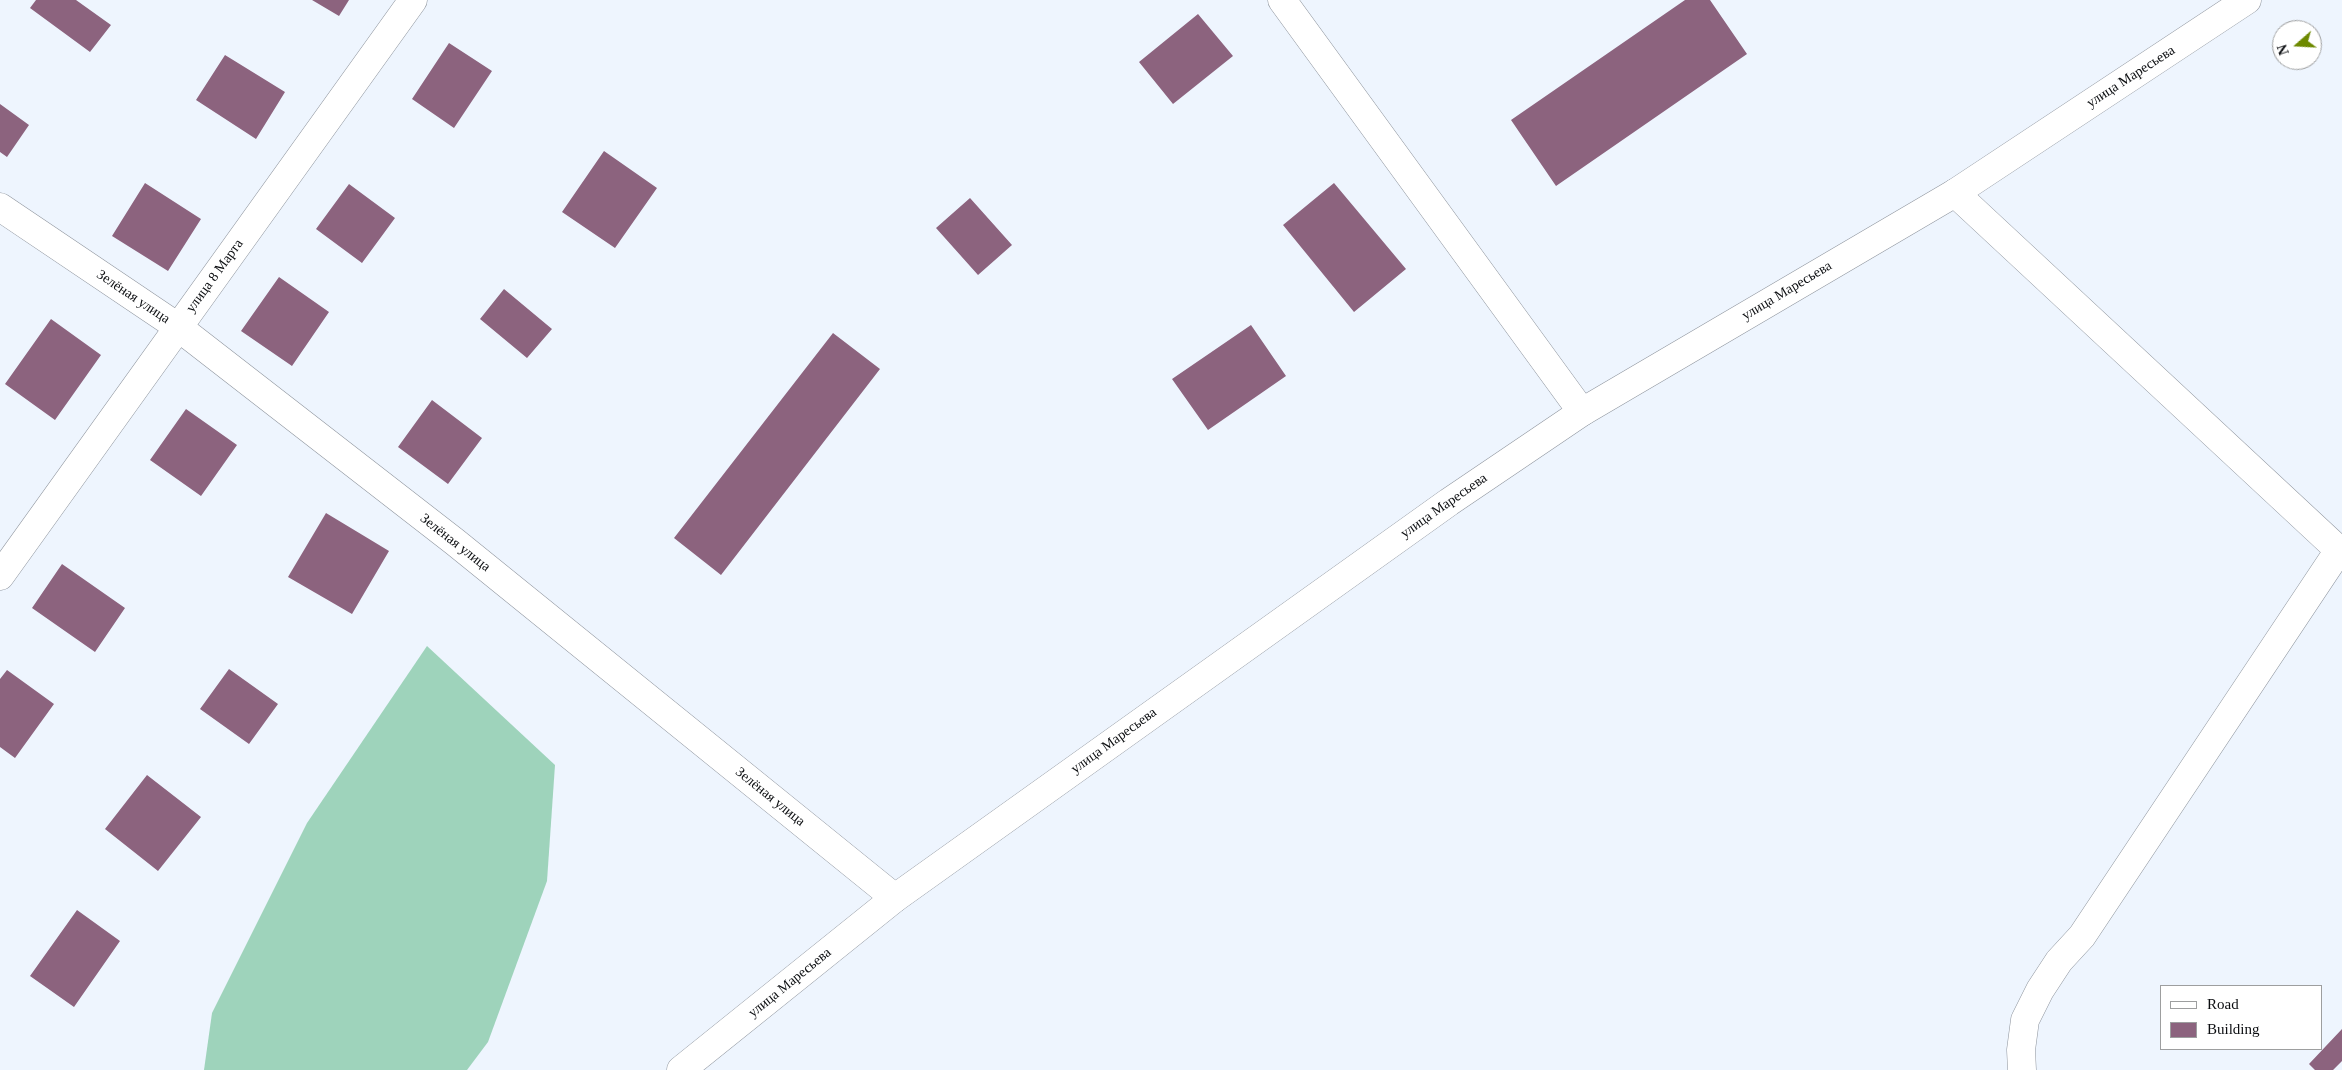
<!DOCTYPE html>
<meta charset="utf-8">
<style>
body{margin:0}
#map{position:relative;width:2342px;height:1070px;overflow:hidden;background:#eef5fe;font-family:Georgia,serif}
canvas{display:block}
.legend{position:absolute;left:2160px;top:985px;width:162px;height:65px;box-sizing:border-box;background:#fff;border:1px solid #9d9e9f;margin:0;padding:6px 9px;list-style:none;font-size:15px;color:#0b0d10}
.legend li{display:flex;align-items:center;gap:10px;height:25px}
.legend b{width:25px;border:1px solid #9d9e9f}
.north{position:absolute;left:2272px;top:20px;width:50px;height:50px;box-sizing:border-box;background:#fff;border:1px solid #9d9e9f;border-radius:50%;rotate:251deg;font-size:14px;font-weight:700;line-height:20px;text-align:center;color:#0b0d10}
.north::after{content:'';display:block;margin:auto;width:18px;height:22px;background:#6d8900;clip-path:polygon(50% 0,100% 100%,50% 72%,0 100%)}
</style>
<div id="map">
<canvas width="2342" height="1070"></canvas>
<ul class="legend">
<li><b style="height:6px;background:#fff"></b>Road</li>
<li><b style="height:14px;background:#8c637e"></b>Building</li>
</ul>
<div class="north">N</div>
</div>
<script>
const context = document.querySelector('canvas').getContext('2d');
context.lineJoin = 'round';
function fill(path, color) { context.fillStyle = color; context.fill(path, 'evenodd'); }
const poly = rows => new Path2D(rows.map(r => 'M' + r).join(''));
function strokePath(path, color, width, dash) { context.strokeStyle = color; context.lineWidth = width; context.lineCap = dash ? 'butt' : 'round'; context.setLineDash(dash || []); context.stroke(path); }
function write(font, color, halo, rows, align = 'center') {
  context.font = font + ' Georgia,serif'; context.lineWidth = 4; context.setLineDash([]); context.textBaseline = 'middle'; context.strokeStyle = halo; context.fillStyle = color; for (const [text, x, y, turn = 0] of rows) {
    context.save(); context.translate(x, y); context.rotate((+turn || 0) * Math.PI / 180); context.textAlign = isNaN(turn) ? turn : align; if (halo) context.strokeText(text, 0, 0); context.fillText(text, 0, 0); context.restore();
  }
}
fill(poly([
 [427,646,555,765,547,881,488,1042,467,1070,204,1070,212,1013,307,823]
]), '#9ed3bb');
fill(poly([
 [36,0,76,0,111,25,90,52,30,8],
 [312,0,349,0,339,16],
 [1685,0,1710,0,1747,54,1556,186,1511,120],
 [1198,14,1233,56,1173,104,1139,62],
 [449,43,492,71,454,128,412,99],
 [225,55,285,92,256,139,196,100],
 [0,104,29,125,7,157,0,152],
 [604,151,657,188,615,248,562,212],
 [145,183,201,219,168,271,112,236],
 [1334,183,1406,269,1354,312,1283,225],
 [349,184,395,218,362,263,316,229],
 [970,198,1012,245,978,275,936,228],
 [279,277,329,312,292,366,241,331],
 [504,289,552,329,527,358,480,319],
 [51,319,101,355,55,420,5,384],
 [1251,325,1286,376,1208,430,1172,379],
 [833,333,880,369,721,575,674,538],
 [432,400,482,438,448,484,398,447],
 [186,409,237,445,201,496,150,460],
 [326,513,389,551,352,614,288,577],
 [62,564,125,608,95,652,32,608],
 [229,669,278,704,249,744,200,709],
 [7,670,54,704,15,758,0,747,0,679],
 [147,775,201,817,158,871,105,829],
 [77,910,120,941,74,1007,30,976],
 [2342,1029,2342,1061,2333,1070,2315,1070,2309,1064]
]), '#8c637e');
const minor = poly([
 [1282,0,1582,412],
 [1955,193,2342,553],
 [0,207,178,327,455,542,895,898],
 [0,576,413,0],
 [2022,1070,2021,1050,2025,1020,2040,990,2059,961,2082,936,2339,550]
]);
const major = poly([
 [681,1070,895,898,1449,502,1582,412,1955,193,2247,0]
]);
strokePath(minor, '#8f959e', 29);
strokePath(major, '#8f959e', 29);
strokePath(minor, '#fff', 28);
strokePath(major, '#fff', 28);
write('14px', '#0b0d10', '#fff', [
 ["улица Маресьева",2131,77,-33],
 ["улица 8 Марта",215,276,-54],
 ["улица Маресьева",1787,291,-31],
 ["Зелёная улица",133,297,34],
 ["улица Маресьева",1444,506,-35],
 ["Зелёная улица",455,543,38],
 ["улица Маресьева",1114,741,-36],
 ["Зелёная улица",770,797,39],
 ["улица Маресьева",790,983,-39]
]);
</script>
